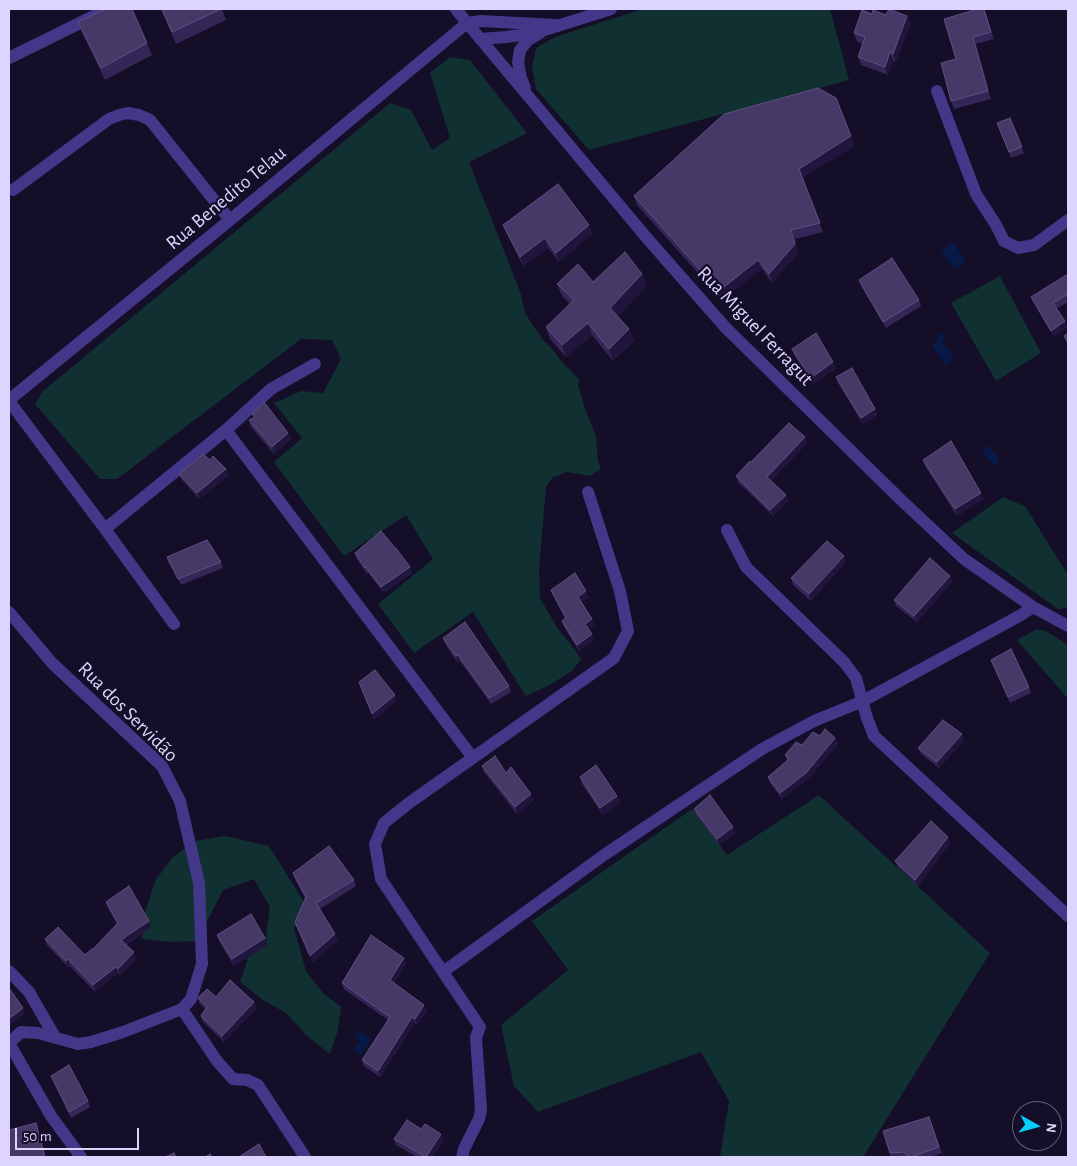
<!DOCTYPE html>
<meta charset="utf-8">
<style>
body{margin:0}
#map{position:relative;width:1077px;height:1166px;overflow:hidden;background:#150e28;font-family:"Alegreya Sans",sans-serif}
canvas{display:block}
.frame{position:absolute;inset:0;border:10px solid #ddd5ff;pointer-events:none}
.north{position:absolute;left:1012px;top:1101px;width:50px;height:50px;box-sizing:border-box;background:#150e28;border:1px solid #655e7e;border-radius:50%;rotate:97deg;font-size:14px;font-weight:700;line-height:20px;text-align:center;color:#ddd5ff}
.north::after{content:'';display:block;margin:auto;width:18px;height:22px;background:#01ceff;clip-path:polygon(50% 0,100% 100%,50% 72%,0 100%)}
.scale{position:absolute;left:15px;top:1128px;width:124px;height:22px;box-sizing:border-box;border:2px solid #ddd5ff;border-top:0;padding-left:6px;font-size:15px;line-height:18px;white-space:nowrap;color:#ddd5ff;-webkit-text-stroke:4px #150e28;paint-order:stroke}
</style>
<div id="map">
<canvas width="1077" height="1166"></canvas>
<div class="frame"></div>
<div class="north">N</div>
<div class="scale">50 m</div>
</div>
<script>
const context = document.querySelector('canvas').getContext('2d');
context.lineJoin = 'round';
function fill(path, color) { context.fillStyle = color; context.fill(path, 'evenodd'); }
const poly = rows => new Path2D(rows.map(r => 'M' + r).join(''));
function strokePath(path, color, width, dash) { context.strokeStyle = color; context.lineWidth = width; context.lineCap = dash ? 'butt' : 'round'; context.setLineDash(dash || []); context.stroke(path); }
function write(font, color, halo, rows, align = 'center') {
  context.font = font + ' "Alegreya Sans",sans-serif'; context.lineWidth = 4.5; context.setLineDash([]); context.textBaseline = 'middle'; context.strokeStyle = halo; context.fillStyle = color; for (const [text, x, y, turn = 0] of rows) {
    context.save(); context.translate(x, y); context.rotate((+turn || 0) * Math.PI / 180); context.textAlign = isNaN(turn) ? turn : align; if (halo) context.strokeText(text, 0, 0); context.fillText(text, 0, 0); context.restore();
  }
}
fill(poly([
 [643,9,830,9,849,80,589,150,536,89,532,67,536,48,555,37],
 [450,57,470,60,527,133,469,162,521,294,525,313,542,339,553,350,562,362,579,379,578,384,585,409,596,436,598,461,601,469,590,476,567,472,552,478,546,487,539,569,540,598,558,629,569,642,581,659,573,670,550,685,526,696,473,612,414,653,378,604,433,559,406,515,344,556,274,462,302,438,274,403,301,391,323,393,341,359,332,340,301,339,117,479,100,479,35,404,42,392,390,103,411,110,432,150,450,138,430,73],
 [1000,276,1041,353,996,381,951,303],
 [1003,497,1025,506,1068,575,1068,608,1058,609,952,533],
 [1037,629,1046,631,1068,645,1068,699,1017,640],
 [819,795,990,953,863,1157,720,1157,729,1101,701,1052,538,1112,514,1086,501,1025,568,970,532,921,692,809,727,855],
 [225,836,269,846,307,907,294,928,306,971,323,993,341,1007,338,1030,330,1054,307,1036,286,1013,263,1000,240,982,248,958,266,936,270,907,254,879,223,890,209,918,196,941,171,942,142,939,146,909,155,881,172,858,195,841]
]), '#113032');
fill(poly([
 [953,242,966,262,954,270,941,250],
 [942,333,944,334,945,337,942,341,954,359,945,365,932,345,939,340,938,335],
 [989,445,1000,461,993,465,982,450],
 [358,1030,371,1040,361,1055,353,1050,360,1041,354,1036]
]), '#071947');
strokePath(poly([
 [456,9,467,23,646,237,725,327,898,497,964,559,1033,607,1068,626],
 [480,39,506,37,535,33,611,9],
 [9,58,98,14,112,9],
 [525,88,521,78,518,62,520,50,528,40,540,33],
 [937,91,976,194,996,225,1004,241,1018,248,1034,245,1068,220],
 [13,190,109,119,119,115,128,113,139,115,150,120,230,220],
 [9,400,230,220,467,23,481,21,555,25],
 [9,401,105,529,174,624],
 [226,430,473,758],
 [105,529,226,430,271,389,315,364],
 [727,530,746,567,844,662,856,678,867,718,874,736,1068,916],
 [9,612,52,663,162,766,180,801,199,883,202,964,191,999,182,1009,217,1061,233,1079,247,1080,258,1085,305,1157],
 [9,971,29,992,55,1037],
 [443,972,604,855,762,749,814,721,863,701,1021,615,1033,607],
 [9,1043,21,1032,38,1033,78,1044,91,1042,123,1032,182,1009],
 [9,1043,51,1116,81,1157],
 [462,1157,464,1149,479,1119,481,1110,476,1037,480,1027,443,972,381,879,375,844,384,823,409,803,614,658,628,631,620,591,588,492]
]), '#423789', 12);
fill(poly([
 [161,9,222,9,226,20,176,44],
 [984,9,994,39,976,44,991,99,954,109,951,101,956,59],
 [872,14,911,24,896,62,893,61,888,75,861,65,858,57,863,44,857,42,854,33],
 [78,22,147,43,152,55,105,80,83,34],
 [1010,118,1024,153,1011,158,997,123],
 [854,146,802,178,823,232,795,239,798,253,772,283,762,269,722,300,637,205,634,196],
 [503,225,589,225,592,234,559,262,548,248,523,266,507,234],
 [642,274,647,286,618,316,629,329,634,341,613,361,592,335,566,357,550,339,546,327,570,304,562,296,557,284,593,282],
 [1068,275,1068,302,1056,309,1065,321,1067,327,1054,337,1034,303,1031,297],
 [859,280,919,300,921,306,886,328,861,286],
 [792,349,833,362,836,368,813,384,794,355],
 [836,377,875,409,877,415,863,424,838,383],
 [252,414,288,433,291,439,274,454,251,427,249,420,254,418],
 [805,437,807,443,771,481,786,495,788,501,773,516,738,482,736,476,751,462],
 [210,460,226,469,228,476,199,499,182,480,179,474],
 [923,460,983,499,957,516,925,466],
 [355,553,410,567,412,573,384,593,368,573,367,574,357,559],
 [167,557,221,562,223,568,181,585,169,563],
 [846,562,811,601,793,585,791,578],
 [950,576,952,582,917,622,896,606,894,600],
 [551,590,588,598,581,602,592,619,594,625,589,629,594,640,579,651,564,627,562,621,565,618,553,596],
 [443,638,509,686,511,692,491,704,460,661,458,663,445,644],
 [991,660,1029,687,1031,693,1010,703],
 [820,736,835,738,838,744,808,779,782,799,770,783,768,777,787,761,785,755],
 [964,740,939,768,921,754,918,748],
 [482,766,506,773,534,800,517,814,484,772],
 [580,777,617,796,620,802,603,815,582,784],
 [694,809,733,827,735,833,719,845,696,815],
 [950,843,918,886,898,867,895,861],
 [293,873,354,880,356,886,320,909,335,934,338,940,313,962,295,922,305,898,295,879],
 [106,902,151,927,126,945,136,959,120,975,118,973,95,992,70,966,68,967,47,945,45,939,85,955,93,949,117,924,108,908],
 [217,935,265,938,267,945,234,966,219,941],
 [406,964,394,983,427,1011,417,1025,415,1023,380,1077,364,1066,362,1060,388,1020,344,989,342,983],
 [216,997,254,1002,257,1008,224,1042,203,1022,201,1016,205,1009,200,1004,198,998],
 [51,1076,88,1101,90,1107,71,1118],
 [929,1117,942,1153,930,1157,891,1157,883,1131],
 [421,1129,444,1140,432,1157,417,1157,396,1145,394,1139]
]), '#342656');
fill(poly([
 [907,16,911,24,896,62,893,54],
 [973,37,976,44,991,99,988,91],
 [890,52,893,61,888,75,885,67],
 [851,136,854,146,802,178,799,169],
 [589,225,592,234,559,262,556,253],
 [791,230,795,239,798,253,772,283,769,274],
 [545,238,548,248,523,266,520,257],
 [758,260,762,269,722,300,719,291],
 [642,274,647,286,614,320,610,308],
 [1065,321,1067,327,1054,337,1051,331],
 [588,323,592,335,566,357,562,345],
 [629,329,634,341,613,361,609,349],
 [833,362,836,368,813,384,811,378],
 [875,409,877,415,863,424,861,418],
 [288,433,291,439,274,454,272,447],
 [805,437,807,443,769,483,767,477],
 [226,469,228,476,199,499,197,493],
 [981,493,983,499,957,516,955,509],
 [786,495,788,501,773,516,770,510],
 [844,556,846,562,811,601,809,594],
 [410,567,412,573,384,593,381,587],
 [950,576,952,582,917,622,914,616],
 [586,591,588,598,580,603,578,597],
 [592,619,594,625,587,630,585,624],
 [592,634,594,640,579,651,577,645],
 [458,655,460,661,458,663,456,656],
 [395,695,397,701,374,720,372,714],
 [962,734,964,740,939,768,937,762],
 [835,738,838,744,808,779,782,799,780,793],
 [531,794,534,800,517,814,515,807],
 [617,796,620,802,603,815,600,808],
 [733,827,735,833,719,845,717,839],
 [948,837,950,843,918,886,915,880],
 [149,921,151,927,123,946,121,940],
 [335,934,338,940,313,962,310,956],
 [265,938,267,945,234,966,232,959],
 [134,952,136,959,120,975,118,969],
 [404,958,406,964,392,986,390,980],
 [68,959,70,966,68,967,66,961],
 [116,967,118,973,95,992,93,985],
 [254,1002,257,1008,224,1042,222,1036],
 [424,1005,427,1011,417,1025,415,1019],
 [23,1008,25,1014,9,1026,9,1019],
 [412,1017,415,1023,380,1077,378,1071],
 [441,1134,444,1140,432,1157,426,1157]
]), '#20153c');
const building = poly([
 [105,9,132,9,147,43,101,68,78,22,105,9],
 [162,9,221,9,172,32,162,9],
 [889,9,907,16,893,54,890,52,885,67,858,57,865,37,854,33,862,10,872,14,873,10,886,15,889,9],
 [978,9,984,9,991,32,973,37,988,91,951,101,941,63,956,59,944,19,978,9],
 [818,88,836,98,851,136,799,169,820,223,791,230,795,244,769,274,758,260,719,291,634,196,724,114,818,88],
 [1010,118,1022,147,1009,152,997,123,1010,118],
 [558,184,589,225,556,253,545,238,520,257,503,225,558,184],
 [625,252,642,274,610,308,629,329,609,349,588,323,562,345,546,327,574,300,557,284,578,264,593,282,625,252],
 [892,258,919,300,883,322,859,280,892,258],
 [1068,274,1068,294,1053,303,1065,321,1051,331,1031,297,1068,274],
 [816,333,833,362,811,378,792,349,816,333],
 [1068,333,1068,343,1064,336,1068,333],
 [852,368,875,409,861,418,836,377,852,368],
 [264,402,288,433,272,447,249,420,255,417,252,414,264,402],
 [789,423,805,437,767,477,786,495,770,510,736,476,750,461,751,462,789,423],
 [951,441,981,493,955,509,923,460,951,441],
 [203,454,210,460,213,456,226,469,197,493,179,474,203,454],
 [381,531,396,549,396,548,410,567,381,587,366,567,365,568,355,553,381,531],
 [207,540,221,562,178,579,167,557,207,540],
 [827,541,844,556,809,594,791,578,827,541],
 [930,558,950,576,914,616,894,600,930,558],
 [575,573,586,591,578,597,592,619,585,624,592,634,577,645,562,621,566,618,551,590,575,573],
 [465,622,509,686,489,698,458,655,456,656,443,638,465,622],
 [1011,649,1029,687,1008,697,991,660,1011,649],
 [375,670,395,695,372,714,359,682,375,670],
 [943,720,962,734,937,762,918,748,943,720],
 [825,729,835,738,806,773,780,793,768,777,789,759,785,755,796,742,802,745,813,732,820,736,825,729],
 [495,756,506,773,511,767,531,794,515,807,482,766,495,756],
 [596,765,617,796,600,808,580,777,596,765],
 [710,795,733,827,717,839,694,809,710,795],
 [931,821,948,837,915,880,895,861,931,821],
 [329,846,354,880,316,903,335,934,310,956,295,922,306,897,293,873,329,846],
 [129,886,149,921,121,940,134,952,118,969,116,967,93,985,68,959,66,961,45,939,58,927,85,955,93,948,93,949,118,923,106,902,129,886],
 [251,914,265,938,232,959,217,935,251,914],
 [371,935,404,958,390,980,424,1005,415,1019,412,1017,378,1071,362,1060,390,1017,342,983,371,935],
 [230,980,254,1002,222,1036,201,1016,207,1007,198,998,207,989,216,997,230,980],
 [9,988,23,1008,9,1019,9,988],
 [69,1065,88,1101,69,1112,51,1076,69,1065],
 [929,1117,939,1147,911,1157,908,1157,904,1152,890,1153,883,1131,929,1117],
 [407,1120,421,1129,425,1124,441,1134,426,1157,394,1139,407,1120],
 [36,1123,45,1157,9,1157,9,1130,36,1123],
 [259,1144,266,1157,239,1157,259,1144],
 [174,1153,176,1157,165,1157,174,1153],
 [210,1154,212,1157,205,1157,210,1154]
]);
fill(building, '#463968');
strokePath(building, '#5e5180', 1);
write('20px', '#ddd5ff', '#150e28', [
 ["Rua Benedito Telau",226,198,-40],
 ["Rua Miguel Ferragut",755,326,46],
 ["Rua dos Servidão",128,712,45]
]);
</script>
